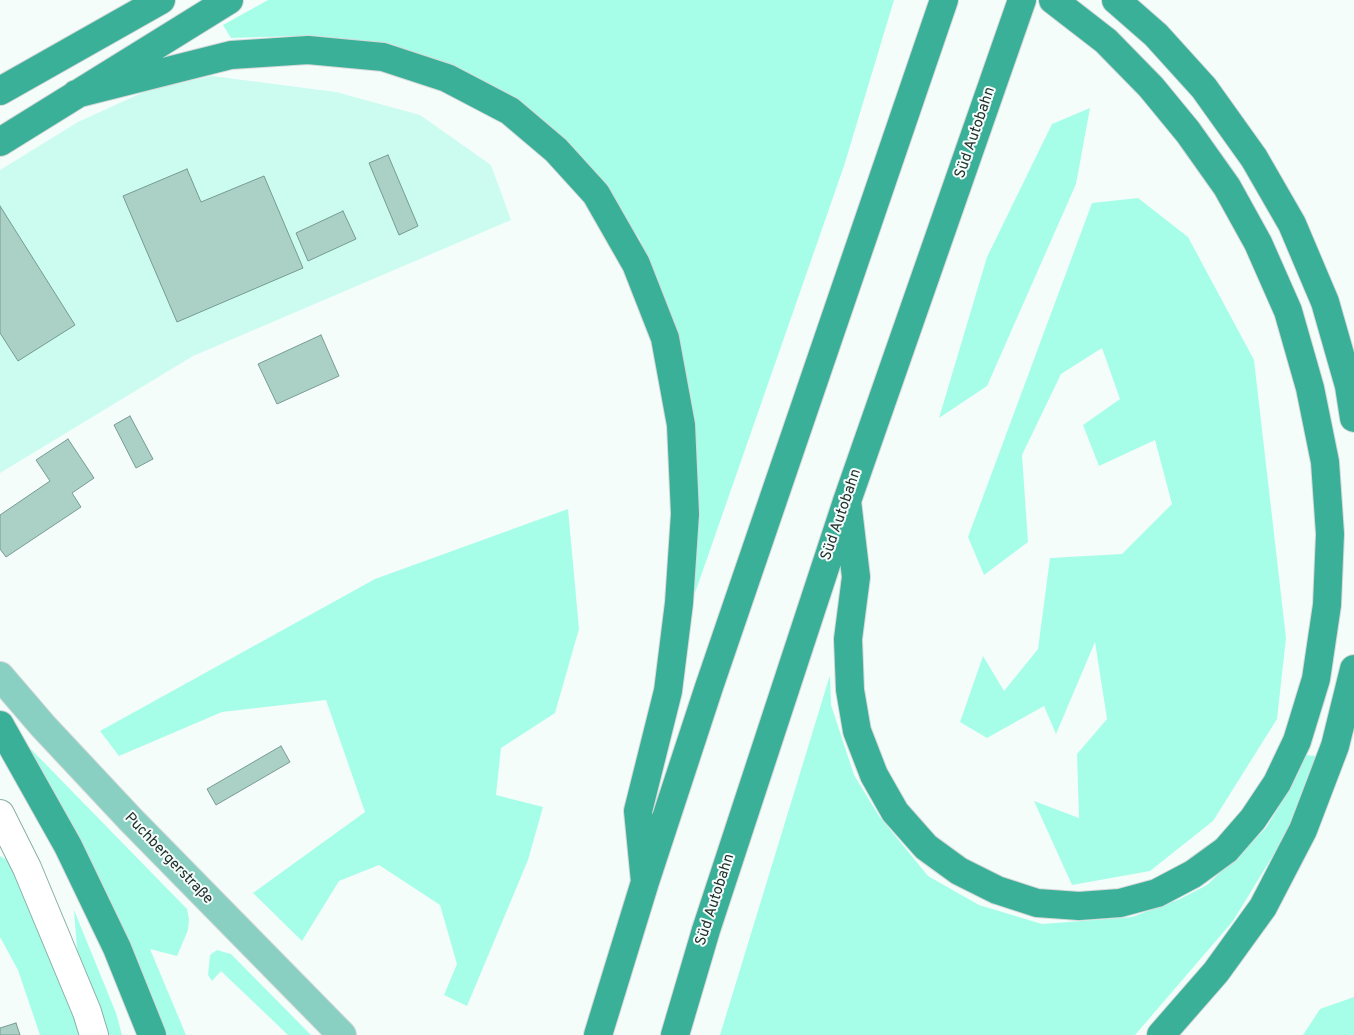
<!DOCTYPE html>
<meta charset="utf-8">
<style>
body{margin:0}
canvas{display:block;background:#f5fdfb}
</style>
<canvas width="1354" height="1035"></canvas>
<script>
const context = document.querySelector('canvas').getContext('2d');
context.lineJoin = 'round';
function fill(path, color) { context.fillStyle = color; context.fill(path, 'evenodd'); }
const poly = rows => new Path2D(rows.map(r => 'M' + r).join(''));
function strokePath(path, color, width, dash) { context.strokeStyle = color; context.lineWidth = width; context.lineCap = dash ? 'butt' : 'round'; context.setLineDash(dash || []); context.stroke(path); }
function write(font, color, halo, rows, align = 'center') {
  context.font = font + ' Overpass,sans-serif'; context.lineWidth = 4; context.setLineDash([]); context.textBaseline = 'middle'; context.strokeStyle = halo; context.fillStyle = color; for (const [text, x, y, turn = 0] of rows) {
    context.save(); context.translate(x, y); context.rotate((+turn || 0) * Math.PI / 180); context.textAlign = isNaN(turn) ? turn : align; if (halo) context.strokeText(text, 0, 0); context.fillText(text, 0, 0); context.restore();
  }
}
fill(poly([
 [212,76,336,92,420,115,491,165,511,220,193,356,0,473,0,170,78,122,148,90]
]), '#cbfcef');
fill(poly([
 [268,0,894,0,844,166,695,593,694,447,674,323,639,238,565,140,488,83,380,43,295,36,231,38,223,25],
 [1090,108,1076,184,987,386,939,418,987,257,1052,124],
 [1138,198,1188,237,1254,360,1286,638,1277,719,1213,821,1150,871,1072,885,1034,801,1079,818,1077,754,1107,719,1095,642,1056,734,1044,706,987,738,960,722,983,656,1004,691,1038,649,1050,558,1122,554,1172,504,1155,440,1099,466,1083,425,1120,399,1102,348,1061,374,1022,455,1028,542,984,575,968,537,1092,203],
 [568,509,579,629,555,713,501,748,496,795,543,807,528,860,467,1006,444,995,457,964,440,905,379,865,339,881,302,941,253,893,365,812,326,700,222,712,119,756,100,731,375,579],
 [830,675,831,705,854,775,879,816,928,876,979,905,1042,924,1132,917,1180,899,1207,885,1266,828,1286,795,1305,755,1316,756,1291,826,1233,921,1135,1035,720,1035],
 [26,744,187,909,189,919,188,930,177,956,150,949,186,1035,159,1035],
 [0,856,13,863,83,1035,40,1035,18,970,0,937],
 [74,910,116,1013,122,1035,100,1035,79,974],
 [217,950,231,954,311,1035,288,1035,221,971,212,981,208,975,210,955],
 [1354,997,1354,1035,1303,1035,1320,1009]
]), '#a7fee8');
const building = poly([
 [388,155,418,226,399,235,369,163,388,155],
 [187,169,201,202,264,176,303,268,177,322,123,196,187,169],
 [0,206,75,325,18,361,0,333,0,206],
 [343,211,356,239,308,261,296,233,343,211],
 [321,335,339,376,277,404,258,364,321,335],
 [130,416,153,459,136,468,114,425,130,416],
 [68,439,94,478,72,493,81,507,6,557,0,549,0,515,50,481,36,460,68,439],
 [281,746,290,762,216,805,207,789,281,746],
 [16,1023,20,1035,0,1035,0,1028,16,1023]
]);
fill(building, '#abd1c7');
strokePath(building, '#779c92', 1);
const minor = poly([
 [0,814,27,868,87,1012,94,1035]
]);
const major = poly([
 [0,676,43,726,131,820,342,1035]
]);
const highway = poly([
 [1116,0,1156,35,1204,88,1254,158,1292,224,1325,302,1349,386,1354,418],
 [0,91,161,0],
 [76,94,231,55,308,50,383,57,447,78,510,111,556,150,596,194,636,264,665,338,681,425,685,514,679,603,668,691,638,811,645,882],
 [0,142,229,0],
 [847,501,856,577,848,639,850,690,857,731,874,775,895,812,926,847,959,871,997,890,1037,903,1079,906,1120,903,1157,893,1193,874,1226,850,1253,819,1277,783,1297,741,1316,679,1327,605,1330,534,1325,462,1310,388,1288,311,1258,243,1227,187,1188,132,1151,87,1106,41,1053,0],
 [0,725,68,846,117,948,152,1035],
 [598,1035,645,882,709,687,944,0],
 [675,1035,706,930,847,501,1022,0],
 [1161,1035,1216,972,1263,907,1303,830,1335,746,1354,669]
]);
strokePath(minor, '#89afa5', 30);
strokePath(major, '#d7dad9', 30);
strokePath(highway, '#d7dad9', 30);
strokePath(minor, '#fff', 28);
strokePath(major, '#89d0c2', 28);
strokePath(highway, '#3ab099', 28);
write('15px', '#22312d', '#f5fdfb', [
 ["Süd Autobahn",976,133,-71],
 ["Süd Autobahn",842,515,-71],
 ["Puchbergerstraße",168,859,46],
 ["Süd Autobahn",716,900,-72]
]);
</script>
